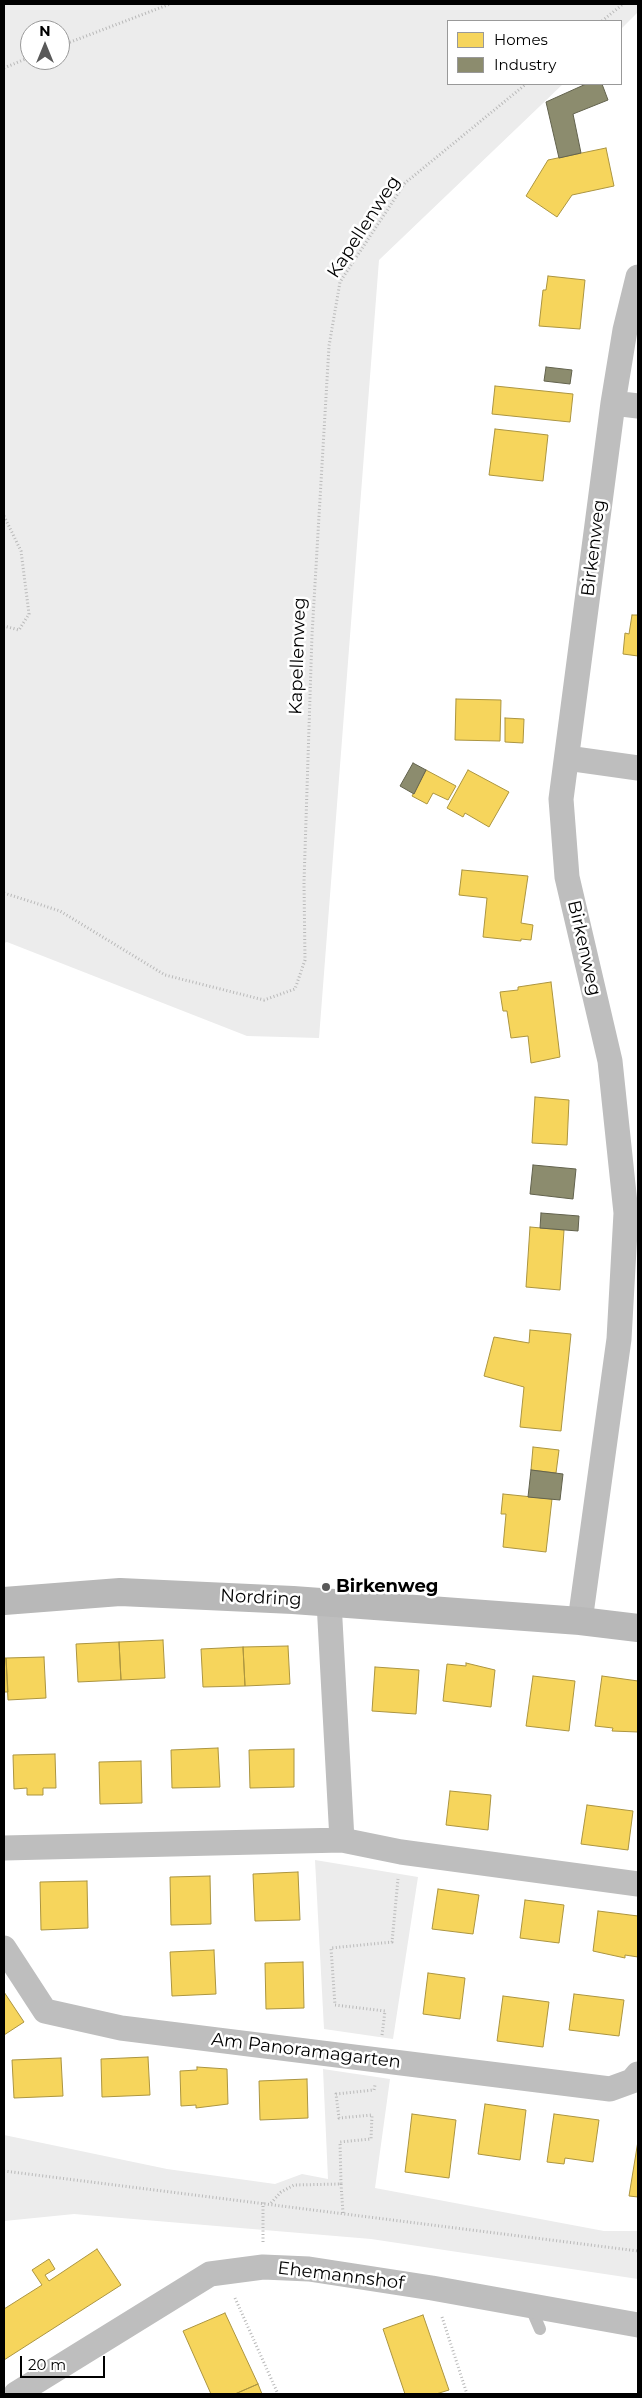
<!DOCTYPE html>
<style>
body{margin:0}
#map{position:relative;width:642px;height:2398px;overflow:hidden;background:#fff;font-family:Montserrat,sans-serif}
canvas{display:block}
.frame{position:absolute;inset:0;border:5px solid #000;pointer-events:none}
.legend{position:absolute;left:447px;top:20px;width:175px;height:65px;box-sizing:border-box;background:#fff;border:1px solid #999;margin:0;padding:6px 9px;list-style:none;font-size:15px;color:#000}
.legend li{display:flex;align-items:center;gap:10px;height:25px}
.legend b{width:25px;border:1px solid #999}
.north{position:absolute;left:20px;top:20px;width:50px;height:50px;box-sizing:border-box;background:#fff;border:1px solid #999;border-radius:50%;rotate:0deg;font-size:14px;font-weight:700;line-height:20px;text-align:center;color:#000}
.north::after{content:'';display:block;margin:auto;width:18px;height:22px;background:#595959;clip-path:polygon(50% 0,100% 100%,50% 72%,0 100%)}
.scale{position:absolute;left:20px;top:2356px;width:85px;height:22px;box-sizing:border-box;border:2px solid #000;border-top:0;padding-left:6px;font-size:15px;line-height:18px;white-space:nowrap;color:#000;-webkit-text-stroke:4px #fff;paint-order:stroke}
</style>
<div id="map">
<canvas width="642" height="2398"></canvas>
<div class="frame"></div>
<ul class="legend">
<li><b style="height:14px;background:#f6d55c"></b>Homes</li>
<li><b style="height:14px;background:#8c8c6e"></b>Industry</li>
</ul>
<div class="north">N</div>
<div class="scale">20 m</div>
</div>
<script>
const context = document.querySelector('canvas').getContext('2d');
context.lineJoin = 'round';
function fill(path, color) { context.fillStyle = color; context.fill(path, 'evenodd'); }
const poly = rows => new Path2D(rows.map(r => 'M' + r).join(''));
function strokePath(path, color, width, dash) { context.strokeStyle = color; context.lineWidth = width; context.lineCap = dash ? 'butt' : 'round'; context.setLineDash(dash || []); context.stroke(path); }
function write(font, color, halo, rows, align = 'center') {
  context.font = font + ' Montserrat,sans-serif'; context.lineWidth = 5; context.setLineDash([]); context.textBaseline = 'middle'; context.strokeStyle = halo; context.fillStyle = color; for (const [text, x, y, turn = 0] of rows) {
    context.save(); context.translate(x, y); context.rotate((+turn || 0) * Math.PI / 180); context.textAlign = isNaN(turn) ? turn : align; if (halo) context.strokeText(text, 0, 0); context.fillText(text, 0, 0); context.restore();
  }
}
fill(poly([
 [4,4,638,4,638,12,621,29,621,21,448,21,448,84,563,84,379,260,319,1038,247,1036,7,942,4,943],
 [30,30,60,30,60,60,30,60],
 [315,1860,418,1877,393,2039,324,2029],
 [323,2069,390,2079,375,2188,604,2231,638,2231,638,2279,371,2239,74,2214,4,2221,4,2135,167,2169,275,2184,302,2174,328,2179]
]), '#ececec');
const homes = poly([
 [606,148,614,186,572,195,557,217,526,196,548,160,606,148],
 [548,276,585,280,580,329,539,326,543,290,546,290,548,276],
 [495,386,573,394,570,422,492,414,495,386],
 [495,429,548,435,543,481,489,475,495,429],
 [632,615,638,615,638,656,623,654,625,633,629,634,632,615],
 [456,699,501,700,500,741,455,740,456,699],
 [505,718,524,719,523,743,505,742,505,718],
 [426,770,456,786,448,800,433,793,427,804,412,796,426,770],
 [468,770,509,792,489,827,465,813,463,817,447,808,468,770],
 [462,870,528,876,521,923,533,925,531,940,521,939,521,941,483,937,487,898,459,895,462,870],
 [551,982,560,1057,531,1063,528,1036,511,1038,507,1011,503,1011,500,992,518,990,518,987,551,982],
 [535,1097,569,1100,567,1145,532,1143,535,1097],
 [530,1227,564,1230,560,1290,526,1287,530,1227],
 [530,1330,571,1334,561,1431,520,1427,524,1387,484,1376,494,1337,529,1343,530,1330],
 [533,1447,559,1450,556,1473,531,1470,533,1447],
 [503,1494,552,1499,546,1552,503,1547,506,1514,501,1514,503,1494],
 [163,1640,165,1678,121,1680,119,1642,163,1640],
 [119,1642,121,1680,78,1682,76,1644,119,1642],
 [288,1646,290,1684,245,1686,243,1647,288,1646],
 [243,1647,245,1686,203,1687,201,1649,243,1647],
 [44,1657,46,1698,8,1700,6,1658,44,1657],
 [4,1658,6,1658,8,1692,4,1692,4,1658],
 [466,1663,495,1670,491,1707,443,1701,447,1664,466,1666,466,1663],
 [375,1667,419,1670,416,1714,372,1711,375,1667],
 [533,1676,575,1681,569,1731,526,1726,533,1676],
 [602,1676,638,1681,638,1732,612,1731,613,1728,595,1726,602,1676],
 [218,1748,220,1787,172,1788,171,1750,218,1748],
 [294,1749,294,1787,250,1788,249,1750,294,1749],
 [55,1754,56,1788,43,1788,43,1795,27,1795,27,1788,14,1789,13,1755,55,1754],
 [141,1761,142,1803,100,1804,99,1762,141,1761],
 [450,1791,491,1795,488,1830,446,1825,450,1791],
 [587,1805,633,1811,628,1850,581,1844,587,1805],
 [298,1872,300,1920,255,1921,253,1874,298,1872],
 [210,1876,211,1924,171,1925,170,1877,210,1876],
 [87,1881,88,1928,41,1930,40,1882,87,1881],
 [438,1889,479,1895,473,1934,432,1929,438,1889],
 [525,1900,564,1905,559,1943,520,1938,525,1900],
 [598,1911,638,1916,638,1957,625,1955,625,1958,593,1951,598,1911],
 [214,1950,216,1994,172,1996,170,1952,214,1950],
 [303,1962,304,2008,266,2009,265,1963,303,1962],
 [428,1973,465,1978,460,2019,423,2014,428,1973],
 [4,1992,24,2022,4,2035,4,1992],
 [574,1994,624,2000,619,2036,569,2030,574,1994],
 [503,1996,549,2002,543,2047,497,2041,503,1996],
 [148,2057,150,2095,102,2097,101,2059,148,2057],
 [61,2058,63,2096,14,2098,12,2060,61,2058],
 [197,2067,227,2069,228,2104,196,2108,196,2105,181,2106,180,2071,197,2070,197,2067],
 [307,2079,308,2118,260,2120,259,2081,307,2079],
 [485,2104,526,2110,520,2160,478,2154,485,2104],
 [412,2114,456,2120,449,2178,405,2172,412,2114],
 [554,2114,599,2120,593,2162,565,2158,564,2164,547,2162,554,2114],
 [638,2141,638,2197,629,2196,638,2141],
 [97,2249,121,2285,4,2360,4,2309,42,2285,32,2270,49,2259,55,2269,45,2275,49,2281,97,2249],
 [225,2313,258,2384,235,2394,211,2394,183,2331,225,2313],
 [423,2315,449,2390,436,2394,405,2394,383,2329,423,2315],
 [258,2384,262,2394,235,2394,258,2384]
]);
fill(homes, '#f6d55c');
strokePath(homes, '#ac9540', 1);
const industry = poly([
 [586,84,602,84,608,100,573,114,581,153,559,158,546,102,586,84],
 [546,367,572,370,570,384,544,381,546,367],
 [413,763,426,770,414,794,400,786,413,763],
 [533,1165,576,1169,573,1199,530,1194,533,1165],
 [541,1213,579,1216,578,1231,540,1228,541,1213],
 [531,1470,563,1474,560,1500,528,1497,531,1470]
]);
fill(industry, '#8c8c6e');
strokePath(industry, '#62624d', 1);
strokePath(poly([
 [602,21,623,4],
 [60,46,170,4],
 [4,68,30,57],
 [4,516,21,551,29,614,19,630,4,626],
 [4,893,60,911,165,975,264,1000,295,989,305,960,304,882,312,635,329,346,340,282,405,183,526,84],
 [382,2035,385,2011,335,2005,331,1948,392,1942,398,1879],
 [4,2171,638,2251],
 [341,2184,343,2213],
 [271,2203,281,2192,294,2185,341,2184,340,2142,371,2139,372,2115,339,2118,336,2094,374,2090,375,2085],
 [263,2242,263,2202],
 [235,2298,278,2394],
 [442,2317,467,2394]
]), '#b9b9b9', 3, [1, 2.5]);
strokePath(poly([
 [530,2306,540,2329]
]), '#bebebe', 12);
strokePath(poly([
 [613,403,638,406],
 [567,758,638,768],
 [329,1602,342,1840],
 [580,1621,619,1339,626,1213,610,1061,567,877,561,799,613,403,625,330,638,277],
 [4,1848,342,1840,401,1852,638,1884],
 [4,1948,45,2011,121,2028,610,2089,632,2081,638,2074],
 [16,2394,210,2274,263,2267,309,2269,432,2288,638,2325]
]), '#bebebe', 25);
strokePath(poly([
 [4,1601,120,1592,293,1600,580,1621,638,1628]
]), '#b8b8b8', 28);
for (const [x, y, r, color] of [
 [326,1587,5,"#595959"]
]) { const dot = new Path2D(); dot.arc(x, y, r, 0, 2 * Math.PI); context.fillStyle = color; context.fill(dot); strokePath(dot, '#fff', 2); }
write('18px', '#000', '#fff', [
 ["Kapellenweg",364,227,-57],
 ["Birkenweg",594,548,-83],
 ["Kapellenweg",298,656,-88],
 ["Birkenweg",584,948,77],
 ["Nordring",261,1598,3],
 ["Am Panoramagarten",306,2051,7],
 ["Ehemannshof",341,2276,7]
]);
write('bold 18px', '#000', '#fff', [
 ["Birkenweg",336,1587]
], 'left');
</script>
